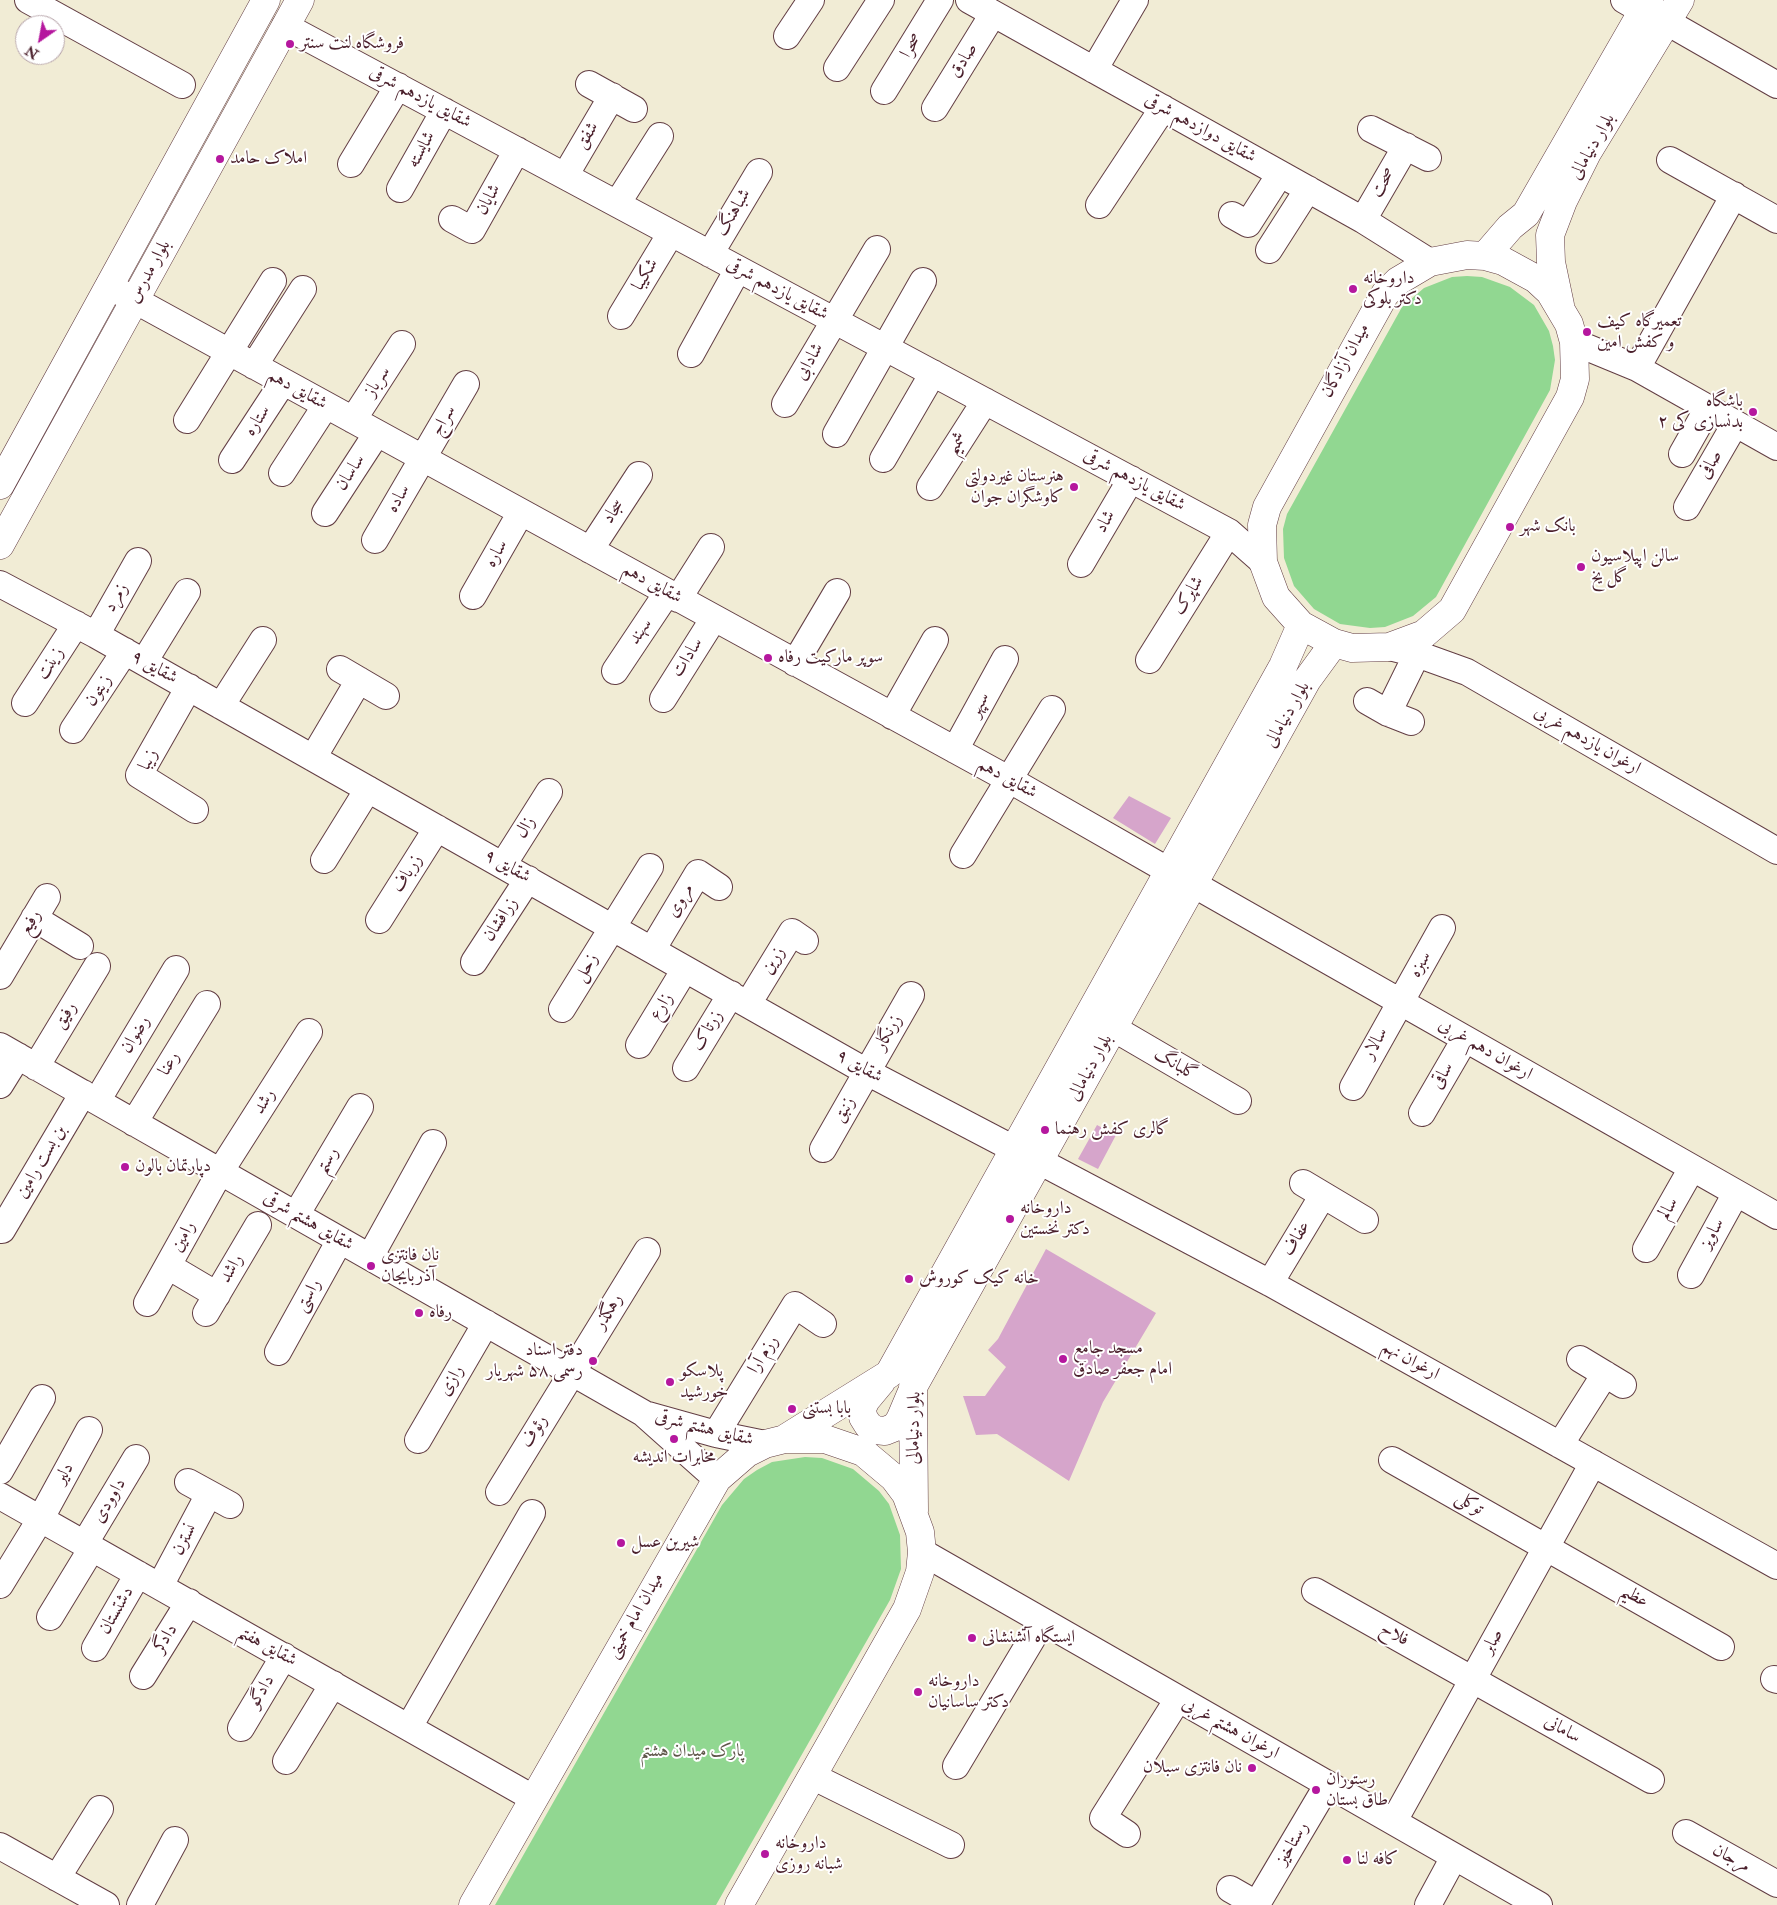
<!DOCTYPE html>
<meta charset="utf-8">
<style>
body{margin:0}
#map{position:relative;width:1777px;height:1905px;overflow:hidden;background:#f1ecd5;font-family:"IM FELL Double Pica",serif}
canvas{display:block}
.north{position:absolute;left:15px;top:15px;width:50px;height:50px;box-sizing:border-box;background:#fff;border:1px solid #b7a5aa;border-radius:50%;rotate:213deg;font-size:14px;font-weight:700;line-height:20px;text-align:center;color:#4a1f2b}
.north::after{content:'';display:block;margin:auto;width:18px;height:22px;background:#b5179e;clip-path:polygon(50% 0,100% 100%,50% 72%,0 100%)}
</style>
<div id="map">
<canvas width="1777" height="1905"></canvas>
<div class="north">N</div>
</div>
<script>
const context = document.querySelector('canvas').getContext('2d');
context.lineJoin = 'round';
function fill(path, color) { context.fillStyle = color; context.fill(path, 'evenodd'); }
const poly = rows => new Path2D(rows.map(r => 'M' + r).join(''));
function strokePath(path, color, width, dash) { context.strokeStyle = color; context.lineWidth = width; context.lineCap = dash ? 'butt' : 'round'; context.setLineDash(dash || []); context.stroke(path); }
function write(font, color, halo, rows, align = 'center') {
  context.font = font + ' "IM FELL Double Pica",Amiri,serif'; context.lineWidth = 4; context.setLineDash([]); context.textBaseline = 'middle'; context.strokeStyle = halo; context.fillStyle = color; for (const [text, x, y, turn = 0] of rows) {
    context.save(); context.translate(x, y); context.rotate((+turn || 0) * Math.PI / 180); context.textAlign = isNaN(turn) ? turn : align; if (halo) context.strokeText(text, 0, 0); context.fillText(text, 0, 0); context.restore();
  }
}
fill(poly([
 [1467,276,1482,277,1510,287,1534,305,1549,331,1553,346,1555,360,1550,390,1436,597,1413,616,1385,627,1370,628,1340,624,1314,609,1294,586,1284,558,1283,529,1287,514,1402,307,1424,288,1452,277],
 [805,1457,822,1458,853,1469,879,1491,889,1504,900,1535,901,1569,890,1600,716,1905,495,1905,722,1505,744,1479,757,1470,772,1462]
]), '#91d791');
fill(poly([
 [1129,796,1171,818,1155,844,1113,818],
 [1097,1125,1116,1135,1098,1169,1078,1159],
 [1046,1249,1156,1313,1103,1402,1069,1481,997,1434,976,1435,963,1396,985,1396,1006,1367,988,1350,998,1339]
]), '#d6a5cb');
const minor = poly([
 [28,0,182,85],
 [969,0,1363,220,1430,262],
 [1624,0,1643,11],
 [1667,22,1777,85],
 [285,26,1229,532,1263,562],
 [787,36,811,0],
 [837,68,881,0],
 [1094,70,1135,0],
 [589,84,634,109],
 [884,91,940,0],
 [935,108,993,14],
 [1371,129,1428,158],
 [1670,160,1777,220],
 [351,164,398,86],
 [565,176,612,96],
 [400,189,444,111],
 [617,204,660,136],
 [1099,205,1163,108],
 [1232,215,1248,224,1280,174],
 [452,219,472,230,517,150],
 [1363,220,1406,146],
 [1269,250,1308,189],
 [710,254,759,172],
 [109,286,1010,780,1169,871],
 [621,316,671,233],
 [1574,342,1637,368,1777,447],
 [691,354,738,269],
 [254,366,303,289],
 [1637,368,1734,195],
 [785,404,877,249],
 [187,420,273,281],
 [353,420,402,344],
 [836,434,923,281],
 [1682,454,1708,408],
 [883,459,933,373],
 [232,460,283,382],
 [282,473,326,405],
 [930,487,985,401],
 [1687,507,1735,424],
 [325,513,377,433],
 [375,540,466,384],
 [590,550,639,475],
 [1081,564,1131,479],
 [0,584,96,635,867,1072,1014,1149],
 [473,596,521,512],
 [678,599,711,547],
 [96,635,138,561],
 [1389,647,1417,654,1467,672,1777,851],
 [1149,660,1229,532],
 [144,662,187,592],
 [795,663,837,592],
 [340,669,386,696],
 [615,671,667,593],
 [189,687,139,775,195,810],
 [663,699,714,618],
 [1367,701,1388,713,1411,722],
 [25,703,76,624],
 [221,706,263,640],
 [1388,713,1417,654],
 [892,716,935,640],
 [73,730,125,651],
 [955,750,1005,659],
 [313,758,359,680],
 [963,855,1052,709],
 [324,860,368,789],
 [503,865,549,792],
 [1193,884,1777,1216],
 [34,918,80,946],
 [379,920,437,828],
 [652,950,698,873,719,887],
 [474,962,528,879],
 [0,976,47,897],
 [748,1004,792,932,805,941],
 [562,1009,650,867],
 [1113,1028,1238,1101],
 [639,1045,685,969],
 [0,1046,643,1413,717,1479],
 [36,1067,97,966],
 [686,1068,731,994],
 [0,1085,18,1056],
 [1353,1087,1442,928],
 [97,1101,176,969],
 [1422,1113,1465,1039],
 [134,1123,207,1004],
 [823,1149,911,995],
 [1039,1161,1270,1283,1777,1566],
 [1303,1183,1365,1220],
 [296,1215,360,1107],
 [2,1230,83,1093],
 [1646,1249,1692,1168],
 [370,1257,433,1143],
 [168,1266,217,1295],
 [1691,1275,1736,1193],
 [1270,1283,1323,1195],
 [147,1303,220,1172,309,1032],
 [206,1313,258,1225],
 [278,1352,340,1240],
 [1580,1359,1623,1385],
 [648,1415,716,1434,765,1444],
 [716,1434,795,1305,823,1324],
 [418,1440,486,1323],
 [1560,1445,1605,1374],
 [1392,1460,1721,1647],
 [0,1471,42,1398],
 [188,1482,230,1505],
 [499,1492,647,1251],
 [0,1496,533,1798],
 [85,1543,136,1458],
 [922,1552,1539,1905],
 [0,1585,41,1518,89,1430],
 [160,1586,209,1494],
 [1315,1591,1651,1780],
 [50,1617,92,1548],
 [95,1648,138,1574],
 [143,1676,189,1602],
 [1774,1679,1777,1680],
 [409,1727,532,1513],
 [241,1728,284,1656],
 [286,1761,333,1684],
 [956,1766,1042,1622],
 [812,1776,951,1845],
 [1394,1821,1593,1463],
 [1686,1833,1777,1884],
 [1127,1834,1103,1818,1178,1699],
 [0,1846,106,1905],
 [57,1878,100,1809],
 [1230,1889,1258,1905],
 [1257,1904,1328,1784],
 [140,1905,175,1840],
 [1428,1905,1454,1857]
]);
const major = poly([
 [1467,255,1485,256,1503,261,1536,279,1550,292,1569,324,1574,342,1575,379,1570,397,1452,610,1424,634,1389,647,1352,648,1334,643,1301,625,1276,597,1263,562,1262,525,1267,507,1385,294,1398,281,1430,262,1467,255],
 [1485,256,1510,227,1526,214,1649,0],
 [1560,305,1551,262,1550,235,1563,201,1587,153,1680,0],
 [0,485,266,0],
 [0,545,300,0],
 [881,1382,866,1400,862,1408,863,1417,868,1425,875,1430,885,1431,895,1427,900,1420,911,1394],
 [786,1438,889,1374,1283,666,1301,625],
 [914,1511,913,1387,1307,680,1334,643],
 [473,1905,717,1479,747,1453,765,1444,785,1439,825,1439,863,1452,894,1478,906,1494,920,1532,922,1552,920,1572,907,1609,739,1905]
]);
strokePath(minor, '#633e44', 28);
strokePath(major, '#633e44', 29);
strokePath(minor, '#fff', 26);
strokePath(major, '#fff', 28);
for (const [x, y, r, color] of [
 [290,44,5,"#b5179e"],
 [220,159,5,"#b5179e"],
 [1353,289,5,"#b5179e"],
 [1587,332,5,"#b5179e"],
 [1753,412,5,"#b5179e"],
 [1074,487,5,"#b5179e"],
 [1510,527,5,"#b5179e"],
 [1581,567,5,"#b5179e"],
 [768,658,5,"#b5179e"],
 [1045,1130,5,"#b5179e"],
 [125,1167,5,"#b5179e"],
 [1010,1219,5,"#b5179e"],
 [371,1266,5,"#b5179e"],
 [909,1279,5,"#b5179e"],
 [419,1313,5,"#b5179e"],
 [1063,1359,5,"#b5179e"],
 [593,1361,5,"#b5179e"],
 [670,1382,5,"#b5179e"],
 [792,1409,5,"#b5179e"],
 [674,1439,5,"#b5179e"],
 [621,1543,5,"#b5179e"],
 [972,1638,5,"#b5179e"],
 [918,1692,5,"#b5179e"],
 [1252,1768,5,"#b5179e"],
 [1316,1790,5,"#b5179e"],
 [765,1854,5,"#b5179e"],
 [1347,1860,5,"#b5179e"]
]) { const dot = new Path2D(); dot.arc(x, y, r, 0, 2 * Math.PI); context.fillStyle = color; context.fill(dot); strokePath(dot, '#fff', 2); }
write('18px', '#4a1f2b', '#fff', [
 ["فروشگاه لنت سنتر",300,44],
 ["املاک حامد",230,159],
 ["داروخانه",1363,279],
 ["دکتر بلوکی",1363,300],
 ["تعمیرگاه کیف",1597,322],
 ["و کفش امین",1597,343],
 ["باشگاه",1743,402,"right"],
 ["بدنسازی کی ۲",1743,423,"right"],
 ["هنرستان غیردولتی",1064,477,"right"],
 ["کاوشگران جوان",1064,498,"right"],
 ["بانک شهر",1520,527],
 ["سالن اپیلاسیون",1591,557],
 ["گل یخ",1591,578],
 ["سوپر مارکیت رفاه",778,658],
 ["گالری کفش رهنما",1055,1130],
 ["دپارتمان بالون",135,1167],
 ["داروخانه",1020,1209],
 ["دکتر نخستین",1020,1230],
 ["نان فانتزی",381,1256],
 ["آذربایجان",381,1277],
 ["خانه کیک کوروش",919,1279],
 ["رفاه",429,1313],
 ["مسجد جامع",1073,1349],
 ["امام جعفر صادق",1073,1370],
 ["دفتر اسناد",583,1351,"right"],
 ["رسمی ۵۸ شهریار",583,1372,"right"],
 ["پلاسکو",680,1372],
 ["خورشید",680,1393],
 ["بابا بستنی",802,1409],
 ["مخابرات اندیشه",674,1458,"center"],
 ["شیرین عسل",631,1543],
 ["ایستگاه آتشنشانی",982,1638],
 ["داروخانه",928,1682],
 ["دکتر ساسانیان",928,1703],
 ["نان فانتزی سبلان",1242,1768,"right"],
 ["رستوران",1326,1780],
 ["طاق بستان",1326,1801],
 ["داروخانه",775,1844],
 ["شبانه روزی",775,1865],
 ["کافه لنا",1357,1860]
], 'left');
write('18px', '#4a1f2b', '#fff', [
 ["صحرا",912,46,-59],
 ["صادق",964,61,-58],
 ["شقایق یازدهم شرقی",420,98,28],
 ["شقایق دوازدهم شرقی",1200,129,29],
 ["شفق",588,136,-60],
 ["بلوار دنیامالی",1593,147,-60],
 ["شایسته",422,150,-61],
 ["صحت",1384,183,-60],
 ["شایان",489,200,-61],
 ["شباهنگ",734,213,-59],
 ["بلوار مدرس",150,272,-61],
 ["شکیبا",646,275,-59],
 ["شقایق یازدهم شرقی",777,290,28],
 ["میدان آزادگان",1346,361,-61],
 ["شادابی",810,362,-60],
 ["سرباز",378,382,-57],
 ["شقایق دهم",297,390,29],
 ["ستاره",258,421,-57],
 ["سراج",444,421,-60],
 ["شمیم",957,444,-57],
 ["صافی",1711,465,-60],
 ["ساسان",351,473,-57],
 ["شقایق یازدهم شرقی",1134,481,28],
 ["ساده",399,499,-60],
 ["سجاد",614,512,-57],
 ["شاد",1106,522,-60],
 ["ساره",497,554,-60],
 ["شقایق دهم",652,584,29],
 ["شاپرک",1189,596,-58],
 ["زمرد",117,598,-60],
 ["سهند",641,632,-56],
 ["سادات",688,658,-58],
 ["زینت",51,664,-57],
 ["شقایق ۹",154,668,29],
 ["زیتون",99,691,-57],
 ["سپهر",980,705,-61],
 ["بلوار دنیامالی",1288,715,-60],
 ["ارغوان یازدهم غربی",1587,741,30],
 ["زیبا",149,760,-63],
 ["شقایق دهم",1007,779,29],
 ["زال",526,828,-58],
 ["شقایق ۹",507,867,29],
 ["زرباف",408,874,-58],
 ["مروی",681,901,-59],
 ["زرافشان",501,920,-57],
 ["رفیع",31,923,-59],
 ["زرین",774,961,-59],
 ["سبزه",1421,965,-61],
 ["زحل",587,968,-59],
 ["زارع",662,1007,-58],
 ["رفیق",66,1016,-59],
 ["زرتاک",708,1031,-59],
 ["زرنگار",889,1033,-60],
 ["رضوان",136,1035,-59],
 ["سالار",1376,1044,-61],
 ["ارغوان دهم غربی",1485,1050,30],
 ["رعنا",170,1064,-59],
 ["گلبانگ",1175,1065,30],
 ["شقایق ۹",859,1067,29],
 ["بلوار دنیامالی",1091,1068,-61],
 ["ساقی",1443,1076,-60],
 ["رشد",265,1102,-58],
 ["زنبق",845,1110,-60],
 ["رستم",328,1161,-59],
 ["بن بست رامین",42,1162,-59],
 ["سالم",1669,1209,-60],
 ["شقایق هشتم شرقی",308,1222,30],
 ["ساویز",1713,1234,-61],
 ["رامین",184,1237,-61],
 ["عفاف",1297,1239,-59],
 ["راشد",232,1269,-60],
 ["راستی",309,1296,-61],
 ["رهگذر",609,1312,-58],
 ["رزم آرا",764,1355,-58],
 ["ارغوان نهم",1410,1361,29],
 ["رازی",452,1381,-60],
 ["بلوار دنیامالی",915,1428,-89],
 ["شقایق هشتم شرقی",704,1429,14],
 ["رئوف",535,1432,-59],
 ["دلیر",65,1474,-61],
 ["داوودی",110,1501,-59],
 ["توکلی",1469,1504,30],
 ["نسترن",185,1540,-62],
 ["عظیم",1634,1597,29],
 ["دشتستان",117,1611,-60],
 ["میدان امام خمینی",636,1616,-60],
 ["فلاح",1394,1635,29],
 ["دادگر",166,1639,-58],
 ["صابر",1493,1642,-61],
 ["شقایق هفتم",267,1647,29],
 ["دادگو",262,1692,-59],
 ["ارغوان هشتم غربی",1230,1729,29],
 ["سامانی",1562,1730,29],
 ["رستاخیز",1293,1844,-59],
 ["مرجان",1731,1859,29]
]);
write('18px', '#5f564a', '#fff', [
 ["پارک میدان هشتم",692,1752]
]);
</script>
